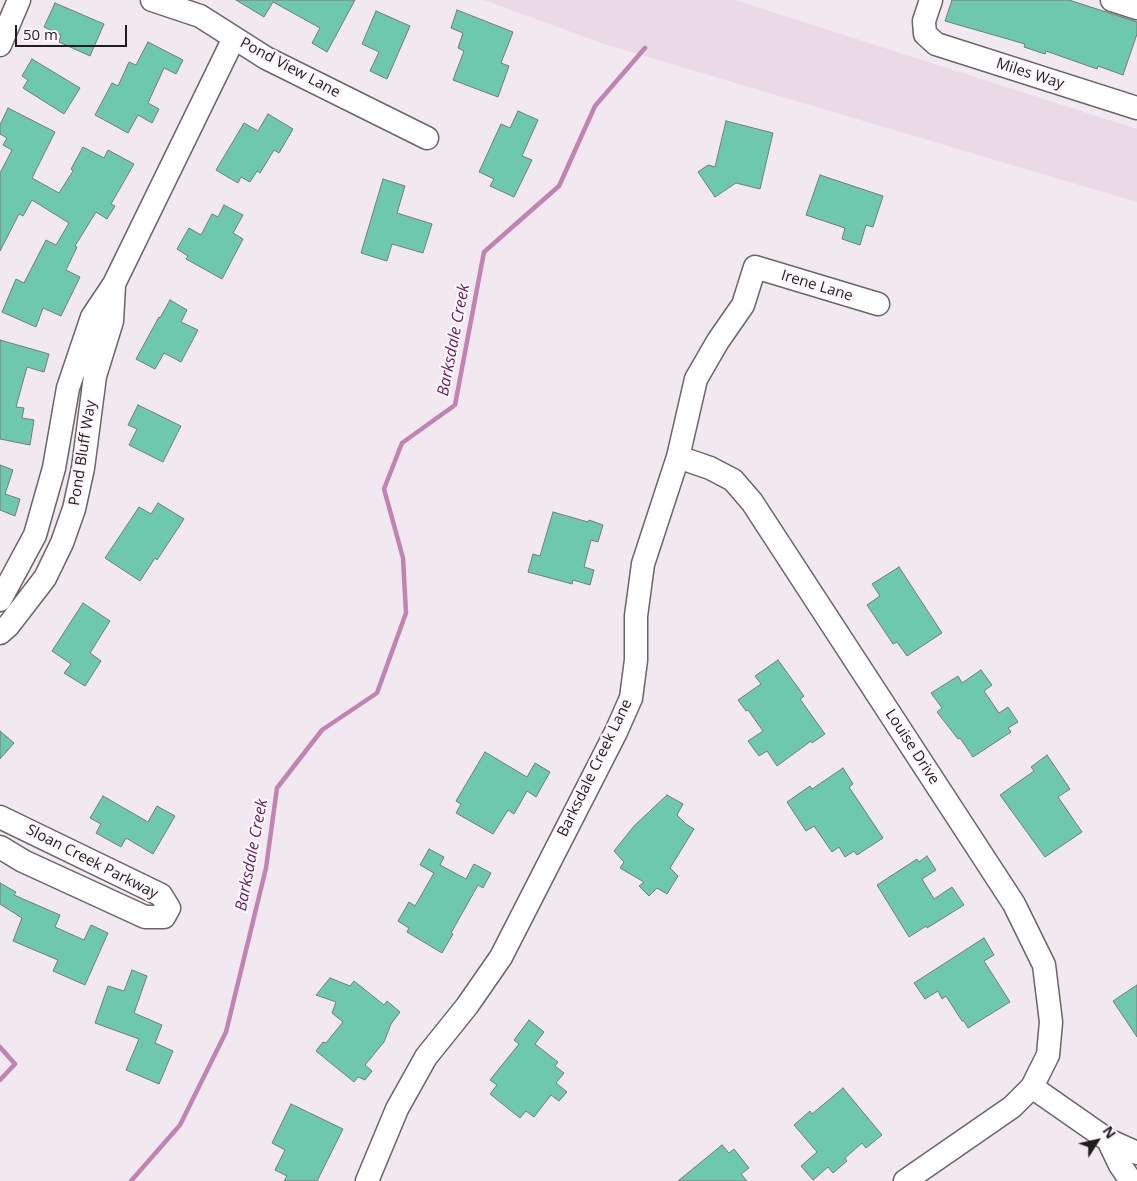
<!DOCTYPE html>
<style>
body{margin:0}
#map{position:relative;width:1137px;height:1181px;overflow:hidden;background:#f2e8ef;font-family:"Open Sans",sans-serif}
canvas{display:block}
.north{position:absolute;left:1072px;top:1116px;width:50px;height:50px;-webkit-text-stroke:4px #fef6fb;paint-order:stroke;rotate:55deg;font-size:14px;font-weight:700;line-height:20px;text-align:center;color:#201d1f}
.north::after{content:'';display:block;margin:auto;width:18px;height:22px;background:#201d1f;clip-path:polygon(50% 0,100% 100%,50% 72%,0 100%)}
.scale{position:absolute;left:15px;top:25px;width:112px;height:22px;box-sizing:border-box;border:2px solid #201d1f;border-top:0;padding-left:6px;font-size:15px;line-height:18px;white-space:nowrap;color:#201d1f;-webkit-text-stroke:4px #fef6fb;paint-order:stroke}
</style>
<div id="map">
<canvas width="1137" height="1181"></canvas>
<div class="north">N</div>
<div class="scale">50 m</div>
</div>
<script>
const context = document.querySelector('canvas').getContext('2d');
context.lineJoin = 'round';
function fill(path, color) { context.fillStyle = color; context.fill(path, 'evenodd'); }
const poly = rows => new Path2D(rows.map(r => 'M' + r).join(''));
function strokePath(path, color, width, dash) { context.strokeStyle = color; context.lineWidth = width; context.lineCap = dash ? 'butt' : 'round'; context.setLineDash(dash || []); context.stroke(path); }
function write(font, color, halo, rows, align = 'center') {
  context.font = font + ' "Open Sans",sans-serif'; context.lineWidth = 4.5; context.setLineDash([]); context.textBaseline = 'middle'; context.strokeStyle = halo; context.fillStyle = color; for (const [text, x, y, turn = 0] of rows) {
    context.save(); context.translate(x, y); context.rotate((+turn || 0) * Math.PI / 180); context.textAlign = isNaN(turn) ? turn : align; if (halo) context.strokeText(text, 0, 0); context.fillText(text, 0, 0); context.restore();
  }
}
fill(poly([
 [484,0,735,0,1137,129,1137,202,604,44]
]), '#eadae6');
strokePath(poly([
 [0,1047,15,1064,0,1080],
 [131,1181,180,1125,226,1032,266,868,277,788,322,730,377,693,406,613,403,558,384,489,402,443,455,405,484,252,559,186,595,106,645,48]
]), '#c184b2', 4.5);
const building = poly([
 [236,0,355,0,327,52,312,43,320,28,273,2,264,17,236,0],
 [952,0,1069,0,1137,22,1137,34,1123,75,1098,66,1097,69,1046,51,1045,54,1024,47,1025,44,945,21,952,0],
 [55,3,104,24,90,56,59,42,61,35,44,27,55,3],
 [457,10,513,32,501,63,509,66,498,97,453,80,464,51,458,48,463,33,451,28,457,10],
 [376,11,410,26,387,79,370,71,379,52,362,44,376,11],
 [148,42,183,60,176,74,164,68,148,103,159,109,152,123,138,115,128,133,95,115,112,83,118,86,129,62,136,65,148,42],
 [32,59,80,88,64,114,23,88,28,80,22,76,32,59],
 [8,108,55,132,32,178,59,193,73,171,71,169,83,147,104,158,108,150,134,164,111,204,115,206,107,219,96,212,75,246,77,247,66,270,80,277,61,316,43,308,36,327,2,312,16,279,24,283,46,240,56,245,69,223,32,200,23,216,19,214,0,251,0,173,12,150,3,145,7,138,0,134,0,125,8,108],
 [518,111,538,120,522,156,532,160,514,197,490,186,494,179,479,172,501,124,510,128,518,111],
 [268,114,293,129,279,153,274,150,260,173,257,171,250,182,241,177,238,183,216,170,244,123,258,131,268,114],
 [726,121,773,133,760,189,736,183,715,197,698,172,708,165,715,167,726,121],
 [820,175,883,196,873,227,866,225,860,245,842,239,845,228,806,215,820,175],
 [383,179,405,186,397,213,432,224,423,253,392,244,387,261,361,253,383,179],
 [224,205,243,215,233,233,243,239,222,279,186,259,188,256,177,249,189,228,201,235,212,214,218,217,224,205],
 [170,300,187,310,181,322,198,330,181,362,164,353,155,369,136,359,159,317,160,318,170,300],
 [0,340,49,354,44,372,27,367,16,407,24,408,22,418,34,420,30,445,0,439,0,340],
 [138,405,181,426,163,462,129,445,137,429,128,425,138,405],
 [0,465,13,470,5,494,20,499,15,516,0,510,0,465],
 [158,503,184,519,157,560,155,558,140,581,105,558,139,507,151,514,158,503],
 [553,512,588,522,589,520,603,525,598,542,591,540,584,567,594,570,590,585,573,580,572,584,528,572,533,554,540,556,553,512],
 [899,567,942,633,907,656,897,642,893,644,867,605,880,596,872,584,899,567],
 [83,603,110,621,90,653,101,661,85,686,64,673,71,664,52,651,83,603],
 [778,660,804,696,800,699,825,734,812,743,811,741,777,766,767,751,759,756,748,741,763,731,748,710,746,711,738,700,761,684,755,676,778,660],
 [981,670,992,685,984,691,999,713,1008,707,1018,722,1008,728,1011,732,973,757,960,738,958,739,937,712,942,708,931,693,958,676,962,683,981,670],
 [0,731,14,743,0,759,0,731],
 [485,752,527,777,535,763,550,772,536,797,527,791,514,814,508,810,493,834,456,813,461,804,456,801,485,752],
 [1047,755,1070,789,1058,797,1082,832,1045,857,1000,795,1034,771,1031,767,1047,755],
 [843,768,853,784,849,787,883,838,857,855,854,851,845,857,839,847,832,852,814,826,806,831,787,802,810,786,812,789,843,768],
 [667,795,683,804,677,815,686,824,694,829,670,868,678,876,667,894,657,888,649,896,639,886,644,882,620,868,624,862,614,851,634,826,667,795],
 [103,796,148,822,157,806,175,816,153,854,126,838,121,847,96,833,101,824,90,818,103,796],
 [429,849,444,857,440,865,466,879,474,864,491,873,483,888,478,885,451,933,453,934,442,953,407,932,409,928,398,921,409,902,415,906,434,873,420,865,429,849],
 [927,856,936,870,922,879,934,899,952,887,964,905,927,928,926,926,909,937,877,885,917,859,919,862,927,856],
 [0,883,16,892,14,895,60,915,55,927,84,940,91,925,108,933,85,985,53,971,58,960,13,941,22,918,0,904,0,883],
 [984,938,994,955,984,961,1010,1002,968,1028,964,1021,962,1021,946,996,942,999,938,991,925,999,914,983,984,938],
 [132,970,147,976,134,1013,162,1025,155,1043,173,1051,159,1084,126,1070,139,1039,95,1023,108,986,124,991,132,970],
 [330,978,350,986,354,981,384,1005,387,1001,400,1012,391,1024,384,1042,365,1065,372,1071,365,1080,358,1077,354,1082,316,1051,323,1042,326,1043,343,1022,332,1013,336,1002,316,995,330,978],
 [1137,985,1137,1037,1113,1001,1137,985],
 [529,1020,544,1032,535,1044,558,1062,555,1066,564,1073,556,1083,567,1092,559,1101,551,1095,534,1117,526,1111,520,1118,490,1094,497,1085,490,1080,519,1044,514,1040,529,1020],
 [843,1088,882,1135,866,1148,862,1143,845,1158,847,1161,833,1173,828,1167,813,1180,801,1166,817,1152,794,1125,810,1111,812,1114,843,1088],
 [291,1104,343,1129,317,1181,284,1181,287,1176,275,1170,285,1150,272,1143,291,1104],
 [722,1145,729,1153,734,1149,749,1168,741,1174,747,1181,678,1181,722,1145]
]);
fill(building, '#6ec8ad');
strokePath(building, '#727d7a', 1);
const minor = poly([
 [152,0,200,16,266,58,427,138],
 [931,0,924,21,925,34,936,44,1137,108],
 [1112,0,1137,8],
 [0,45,19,0],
 [678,457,710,468,733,480,752,502,1014,904,1044,965,1051,1022,1048,1055,1032,1087,1012,1107,905,1181],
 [0,600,35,535,54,468,68,388,92,317,114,284,234,38],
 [0,633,8,626,45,578,62,543,74,509,83,468,95,376,112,321,114,285],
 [0,817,161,895,169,908,164,917,145,917,23,861,0,847],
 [1032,1087,1108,1140,1137,1153],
 [1108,1140,1120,1165,1131,1181],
 [367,1181,397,1109,426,1057,467,1006,501,957,616,732,631,698,636,660,636,616,643,564,678,457,696,379,718,341,743,305,755,267,878,304]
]);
strokePath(minor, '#6c646a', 25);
strokePath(minor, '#fff', 22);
write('15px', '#201d1f', '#fef6fb', [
 ["Pond View Lane",290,68,28],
 ["Miles Way",1030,74,18],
 ["Irene Lane",817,286,17],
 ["Pond Bluff Way",83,453,-81],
 ["Louise Drive",912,747,57],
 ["Barksdale Creek Lane",595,768,-64],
 ["Sloan Creek Parkway",92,862,27]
]);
write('italic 16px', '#6a225d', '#fef6fb', [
 ["Barksdale Creek",454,340,-79],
 ["Barksdale Creek",252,855,-79]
]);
</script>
